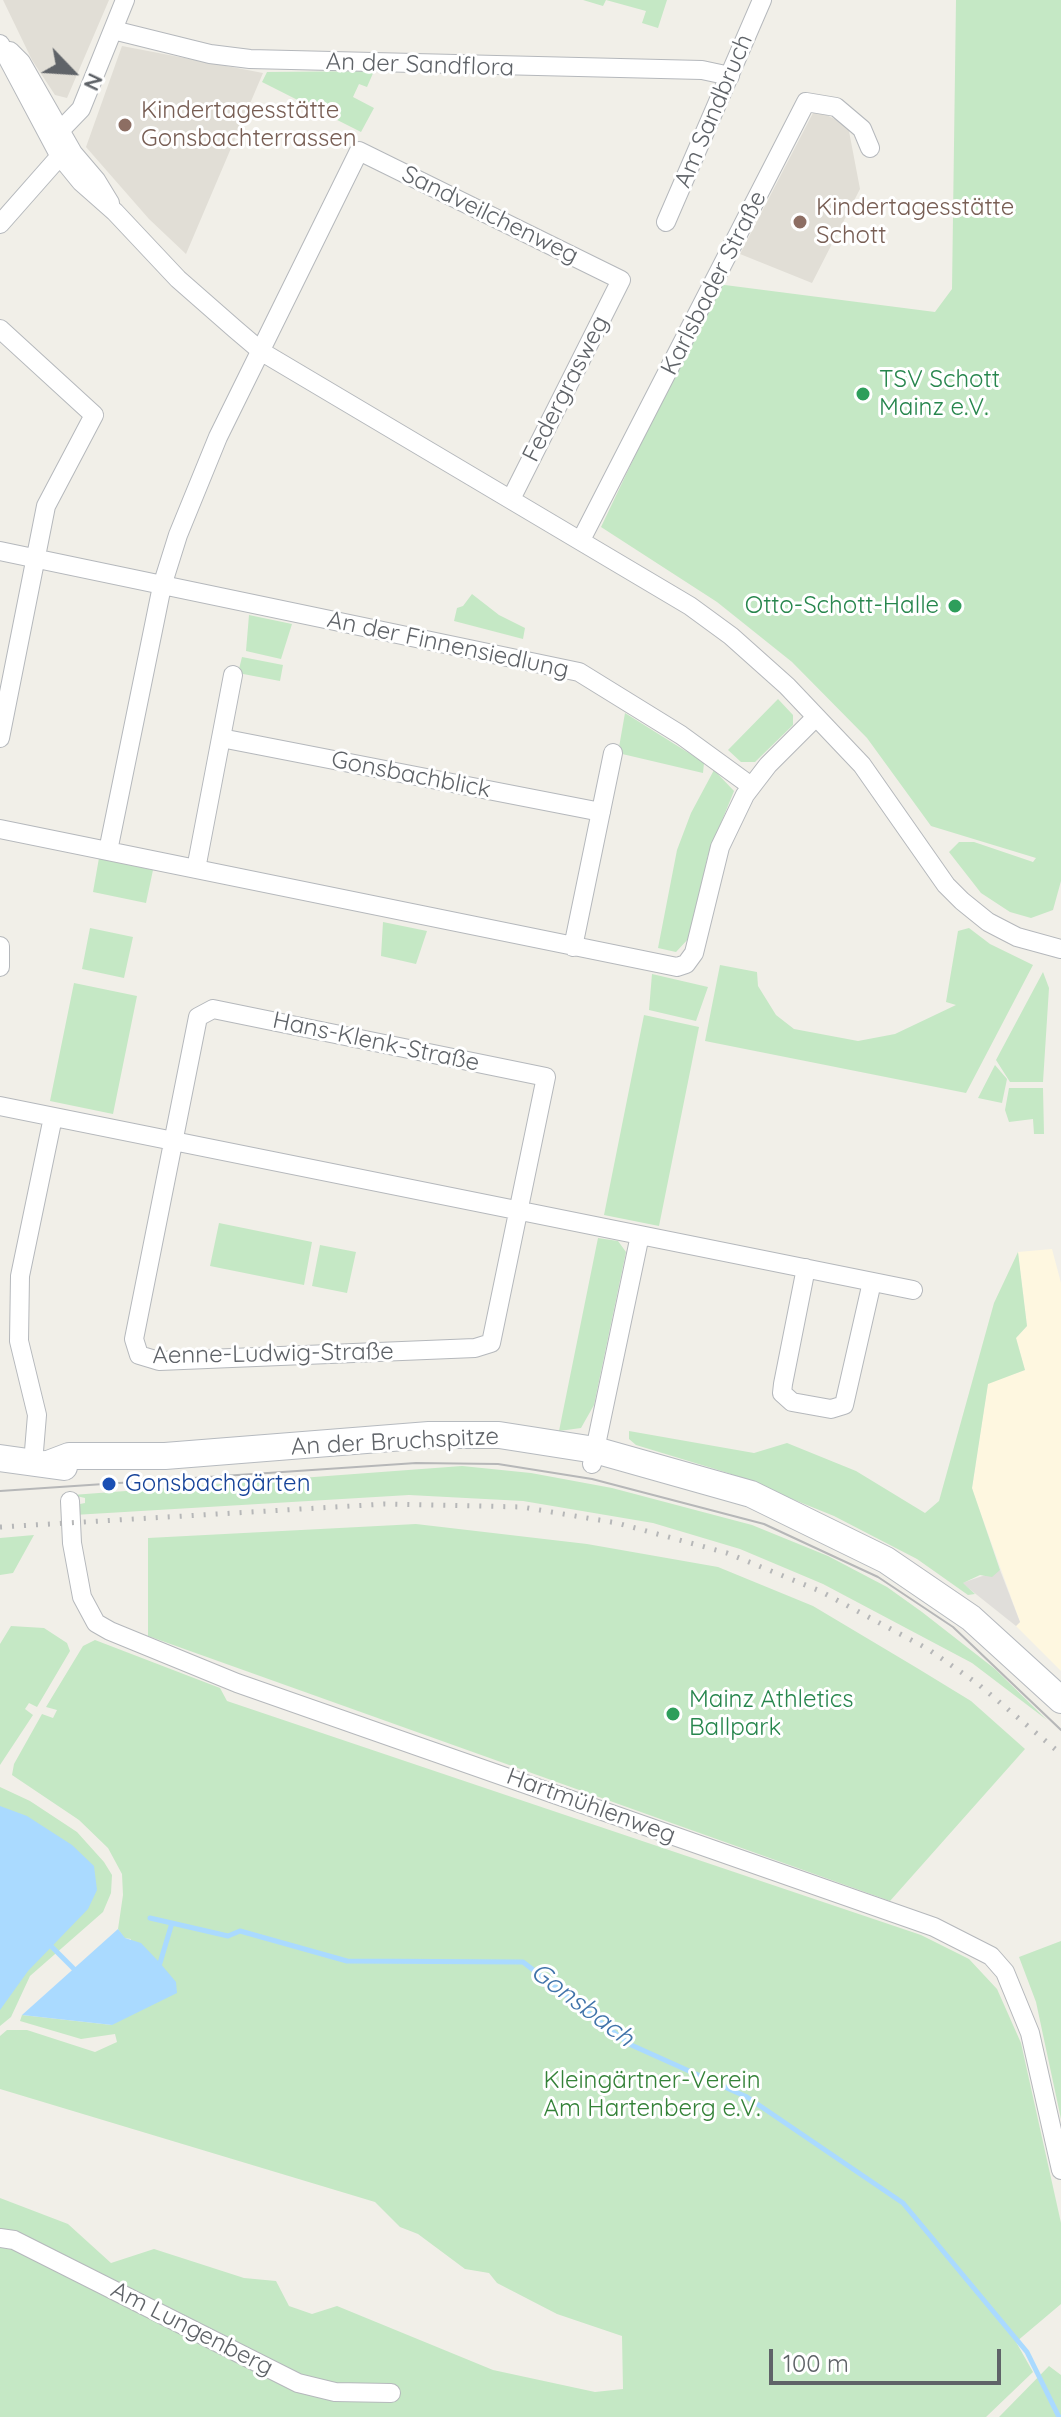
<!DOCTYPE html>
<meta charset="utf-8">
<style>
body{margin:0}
#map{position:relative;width:1061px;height:2417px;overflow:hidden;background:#f1efe8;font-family:Quicksand,sans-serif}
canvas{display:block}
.north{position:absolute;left:32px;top:32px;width:80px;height:80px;-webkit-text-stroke:6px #fff;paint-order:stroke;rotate:115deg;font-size:22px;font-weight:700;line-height:32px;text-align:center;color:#5f6368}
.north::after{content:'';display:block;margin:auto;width:28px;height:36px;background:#5f6368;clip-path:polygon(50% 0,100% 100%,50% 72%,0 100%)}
.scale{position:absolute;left:769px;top:2349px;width:232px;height:36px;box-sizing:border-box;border:4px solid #5f6368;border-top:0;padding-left:10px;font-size:24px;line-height:28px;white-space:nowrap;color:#5f6368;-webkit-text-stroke:6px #fff;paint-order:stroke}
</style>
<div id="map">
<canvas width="1061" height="2417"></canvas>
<div class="north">N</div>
<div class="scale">100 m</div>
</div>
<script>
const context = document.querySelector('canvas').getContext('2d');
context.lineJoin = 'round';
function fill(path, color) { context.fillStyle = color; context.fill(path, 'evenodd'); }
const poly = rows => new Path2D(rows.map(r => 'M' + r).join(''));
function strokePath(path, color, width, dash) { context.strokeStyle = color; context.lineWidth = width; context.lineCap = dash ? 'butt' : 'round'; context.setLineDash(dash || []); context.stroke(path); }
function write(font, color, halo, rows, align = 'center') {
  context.font = font + ' Quicksand,sans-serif'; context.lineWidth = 6; context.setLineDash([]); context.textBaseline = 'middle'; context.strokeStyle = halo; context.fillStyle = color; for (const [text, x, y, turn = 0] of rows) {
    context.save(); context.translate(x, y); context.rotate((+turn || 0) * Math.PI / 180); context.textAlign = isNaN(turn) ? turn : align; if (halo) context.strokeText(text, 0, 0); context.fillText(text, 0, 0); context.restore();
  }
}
fill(poly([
 [1052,1249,1061,1283,1061,1671,1016,1626,1020,1622,972,1489,988,1383,1025,1370,1016,1338,1027,1326,1018,1252]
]), '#fef7e0');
fill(poly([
 [1000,1570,1020,1622,1016,1626,962,1583]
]), '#e0deda');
fill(poly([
 [3,0,109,0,67,98,55,95,32,60],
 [122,46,263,73,186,254,149,219,86,147],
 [815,109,848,126,860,189,812,283,740,254]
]), '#e1ded6');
fill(poly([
 [583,0,667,0,658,28,642,23,646,11,606,0,603,6],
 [956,0,1061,0,1061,881,1053,910,1031,918,1010,912,981,893,949,852,959,842,974,842,1033,862,1036,858,931,826,867,738,792,662,717,602,601,527,717,284,935,312,952,289],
 [374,71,367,87,359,84,353,97,374,108,361,132,262,82,267,72],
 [472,594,499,615,525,628,523,639,454,621,457,608,463,606],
 [249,615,292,624,281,659,246,651],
 [242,657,283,665,280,681,238,673],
 [778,699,793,715,793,725,755,762,741,762,728,750],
 [625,713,700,760,704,763,703,773,618,753],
 [714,770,734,791,708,855,690,937,676,952,658,948,677,850,691,813],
 [99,858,153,870,146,903,93,892],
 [383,922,427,931,416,964,381,956],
 [90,928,133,937,124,978,82,969],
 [969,928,990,944,1033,965,966,1093,705,1041,720,965,757,972,758,986,776,1015,794,1029,858,1041,895,1034,956,1005,946,1002,958,931],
 [1043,972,1049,988,1043,1082,1010,1082,996,1060],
 [652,974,708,987,696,1021,649,1010],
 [74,983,137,996,113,1114,50,1101],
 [644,1015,699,1027,659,1226,604,1215],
 [995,1065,1007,1079,1002,1103,978,1098],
 [1009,1088,1043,1088,1044,1134,1034,1134,1033,1119,1009,1122,1005,1110],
 [219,1223,312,1242,304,1285,210,1266],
 [598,1238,618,1241,626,1252,594,1405,581,1428,559,1431],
 [320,1245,356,1252,347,1293,312,1286],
 [1018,1252,1027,1326,1016,1338,1025,1370,988,1384,972,1488,1000,1570,992,1577,980,1575,963,1583,975,1594,968,1595,917,1559,834,1516,728,1473,636,1445,629,1439,629,1431,754,1453,787,1443,856,1471,925,1513,939,1501,994,1303],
 [462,1466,531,1473,612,1488,752,1525,828,1556,887,1587,922,1612,995,1669,1047,1720,972,1663,823,1584,740,1549,653,1523,523,1501,409,1495,74,1515,75,1505,85,1503,85,1498,72,1495],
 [416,1524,587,1544,718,1567,813,1606,917,1668,971,1701,1025,1749,890,1901,148,1636,148,1538],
 [34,1535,13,1573,0,1575,0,1538],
 [11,1626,44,1628,67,1643,70,1651,37,1707,29,1703,25,1709,33,1715,0,1765,0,1644],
 [95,1640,220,1688,227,1701,921,1935,969,1959,997,1989,1021,2043,1061,2223,1061,2304,1016,2342,1033,2372,986,2417,0,2417,0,2198,68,2224,111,2263,154,2249,244,2278,276,2281,289,2306,312,2314,337,2306,493,2370,595,2392,623,2389,622,2336,557,2314,497,2283,489,2273,465,2269,418,2234,400,2227,375,2202,0,2089,0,2036,7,2030,27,2030,95,2052,117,2042,115,2034,81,2039,20,2021,22,2015,112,2025,131,1939,124,1938,118,1929,123,1895,122,1874,108,1848,79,1820,12,1775,14,1764,42,1714,53,1718,57,1710,46,1707,83,1646],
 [0,1787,30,1801,77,1832,104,1862,112,1875,111,1893,103,1912,30,1976,11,2017,0,2026],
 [1061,1941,1061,2119,1036,2002,1019,1957],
 [1049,2366,1061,2375,1061,2417,999,2417]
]), '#c5e8c5');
fill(poly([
 [0,1806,27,1816,72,1845,94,1866,97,1890,88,1909,28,1971,0,2010],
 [118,1929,125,1938,141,1943,160,1963,176,1982,177,1993,112,2025,22,2015]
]), '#aadaff');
strokePath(poly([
 [150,1918,228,1936,240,1931,347,1961,523,1962,629,2044,747,2097,903,2203,1027,2352,1059,2417],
 [51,1946,74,1969],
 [160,1963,172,1923]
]), '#aadaff', 5);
const minor = poly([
 [113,30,210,54,250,59,702,70,730,76],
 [0,44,59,155,81,182,115,212,178,279,235,329,262,352,690,606,731,636,787,686,862,765,946,885,962,901,988,922,1017,937,1061,949],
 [10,51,21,62,73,153,96,180,110,203],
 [53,138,81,109,125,0],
 [666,222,762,0],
 [0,224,67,148],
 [0,329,94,415,46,506,0,738],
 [581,540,806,102,836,107,862,129,870,148],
 [0,551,579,672,681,735,751,786],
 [221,738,601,812],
 [0,829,677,967,686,964,694,953,720,847,745,795,768,765,816,717],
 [108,851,162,586,178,535,218,437,359,151,621,280,511,499],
 [196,869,233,675],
 [0,946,0,967],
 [573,947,613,753],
 [213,1009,546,1077,491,1343,475,1348,159,1361,139,1355,134,1339,198,1017,213,1009],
 [0,1106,913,1290],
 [806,1268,783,1384,782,1393,792,1402,831,1409,844,1405,872,1282],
 [33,1463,37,1415,19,1341,20,1276,53,1117],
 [592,1464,640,1235],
 [70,1501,72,1543,82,1597,96,1623,110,1631,237,1683,934,1927,991,1956,1005,1972,1030,2033,1061,2170],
 [0,2238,14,2240,298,2383,335,2392,391,2393]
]);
const secondary = poly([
 [0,1458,64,1467],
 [48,1464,69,1456,165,1456,429,1435,499,1435,595,1450,751,1494,886,1560,971,1618,1061,1700]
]);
strokePath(minor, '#b5b8bc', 20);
strokePath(secondary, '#b6babf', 28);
strokePath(minor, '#fff', 18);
strokePath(secondary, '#fff', 26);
strokePath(poly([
 [0,1491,416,1463,498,1464,592,1479,764,1524,878,1577,953,1627,1061,1730]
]), '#b6b7b8', 2);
strokePath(poly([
 [0,1527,385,1504,522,1507,617,1523,727,1553,820,1591,928,1649,978,1684,1061,1754]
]), '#b6b7b8', 5, [2, 10]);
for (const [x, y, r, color] of [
 [125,125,8,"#8d6e63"],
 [800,222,8,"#8d6e63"],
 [863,394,8,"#2e9e5b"],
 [955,606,8,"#2e9e5b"],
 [109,1484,8,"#1a4fb4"],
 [673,1714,8,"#2e9e5b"]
]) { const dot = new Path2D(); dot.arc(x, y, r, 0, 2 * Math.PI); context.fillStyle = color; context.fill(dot); strokePath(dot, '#fff', 3); }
write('24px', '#5f6368', '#fff', [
 ["An der Sandflora",420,65,2],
 ["Am Sandbruch",714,111,-67],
 ["Sandveilchenweg",490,215,26],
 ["Karlsbader Straße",714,283,-63],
 ["Federgrasweg",566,389,-63],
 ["An der Finnensiedlung",448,645,12],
 ["Gonsbachblick",411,775,11],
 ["Hans-Klenk-Straße",376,1042,12],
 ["Aenne-Ludwig-Straße",273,1354,-1],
 ["An der Bruchspitze",395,1442,-3],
 ["Hartmühlenweg",591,1806,20],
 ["Am Lungenberg",192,2329,27]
]);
write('24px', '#785e54', '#fff', [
 ["Kindertagesstätte",141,111],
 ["Gonsbachterrassen",141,139],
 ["Kindertagesstätte",816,208],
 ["Schott",816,236]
], 'left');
write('24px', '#27864d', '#fff', [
 ["TSV Schott",879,380],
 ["Mainz e.V.",879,408],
 ["Otto-Schott-Halle",939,606,"right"],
 ["Mainz Athletics",689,1700],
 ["Ballpark",689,1728]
], 'left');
write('24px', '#164399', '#fff', [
 ["Gonsbachgärten",125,1484]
], 'left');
write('24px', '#348238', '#fff', [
 ["Kleingärtner-Verein",652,2081],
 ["Am Hartenberg e.V.",652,2109]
]);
write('italic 26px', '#4174aa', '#fff', [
 ["Gonsbach",582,2005,37]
]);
</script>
